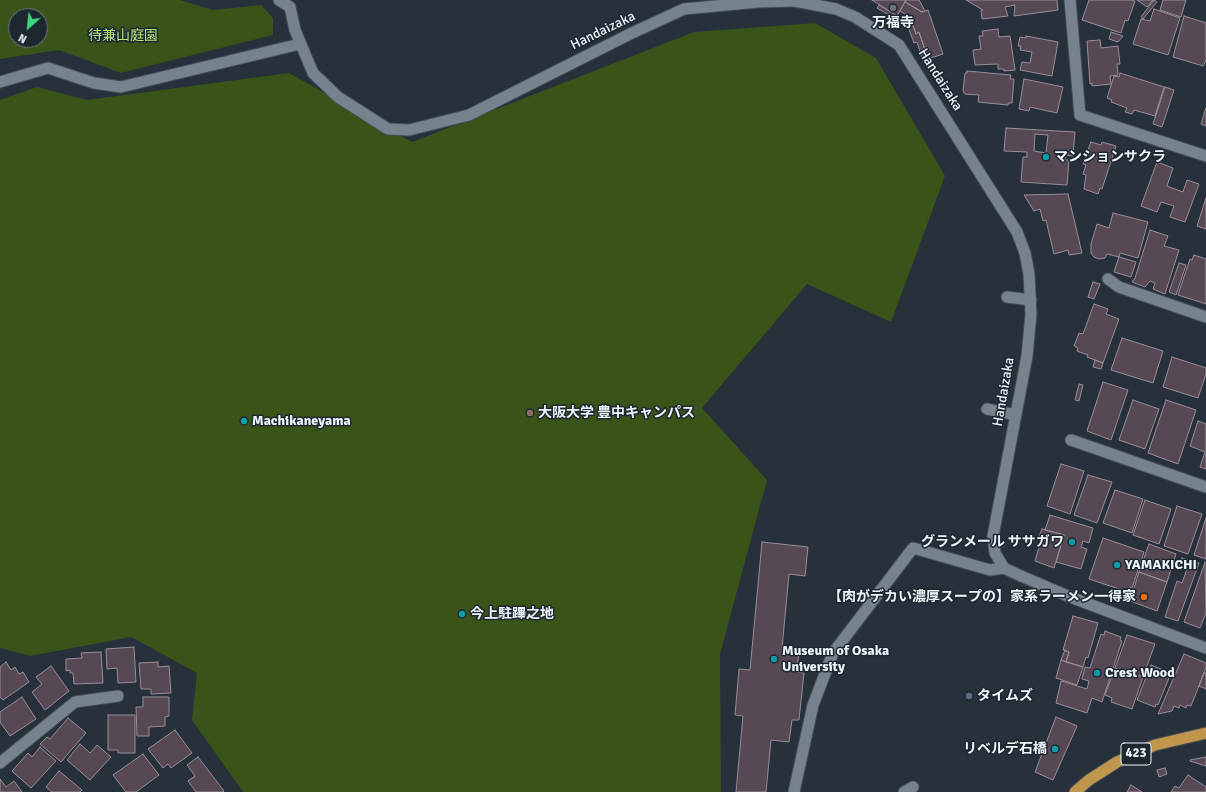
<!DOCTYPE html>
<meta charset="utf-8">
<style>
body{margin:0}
#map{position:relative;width:1206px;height:792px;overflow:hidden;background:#26313b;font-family:Signika,sans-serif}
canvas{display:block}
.north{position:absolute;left:8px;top:8px;width:40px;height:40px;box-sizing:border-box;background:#1d2730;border:1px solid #707981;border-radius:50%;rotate:207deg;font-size:11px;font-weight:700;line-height:16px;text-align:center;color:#edf4fa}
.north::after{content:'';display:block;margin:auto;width:14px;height:18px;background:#3cd77e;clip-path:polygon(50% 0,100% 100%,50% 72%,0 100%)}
</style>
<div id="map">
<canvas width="1206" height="792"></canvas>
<div class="north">N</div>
</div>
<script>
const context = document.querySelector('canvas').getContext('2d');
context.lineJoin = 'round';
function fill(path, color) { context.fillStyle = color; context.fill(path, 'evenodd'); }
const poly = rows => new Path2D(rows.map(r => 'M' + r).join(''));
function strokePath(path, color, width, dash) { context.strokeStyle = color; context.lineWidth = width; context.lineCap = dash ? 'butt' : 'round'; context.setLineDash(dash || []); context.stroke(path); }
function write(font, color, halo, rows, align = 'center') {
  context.font = font + ' Signika,"Noto Sans JP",sans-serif'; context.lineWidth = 3; context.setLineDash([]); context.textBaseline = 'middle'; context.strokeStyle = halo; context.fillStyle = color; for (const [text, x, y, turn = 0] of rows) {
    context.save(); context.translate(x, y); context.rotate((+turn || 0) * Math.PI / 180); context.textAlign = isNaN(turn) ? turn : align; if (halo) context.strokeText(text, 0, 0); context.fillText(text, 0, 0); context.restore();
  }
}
fill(poly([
 [0,0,180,0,213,10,261,5,273,18,273,35,121,73,59,50,0,59],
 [16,16,40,16,40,40,16,40],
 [815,23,876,58,945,176,891,322,807,284,702,408,767,480,720,654,721,792,243,792,192,720,197,673,131,637,30,656,0,648,0,100,37,87,87,100,289,73,412,142,694,32]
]), '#395319');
const building = poly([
 [872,0,906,0,897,16,872,0],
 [906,0,919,0,925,11,922,12,905,2,906,0],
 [966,0,1057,0,1058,10,1014,16,1015,5,1005,7,1008,16,982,19,981,10,983,10,966,0],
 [1089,0,1131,0,1135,1,1128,21,1125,20,1121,33,1082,20,1089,0],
 [1137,0,1153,0,1147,7,1137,0],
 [1154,0,1157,2,1143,19,1141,17,1154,0],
 [1163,0,1186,0,1181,17,1160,10,1163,0],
 [905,2,922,12,928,10,943,54,928,59,919,32,916,34,910,17,900,11,905,2],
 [879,5,896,15,894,18,877,8,879,5],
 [1154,9,1180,18,1168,55,1133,44,1141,19,1150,21,1154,9],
 [1184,16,1206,23,1206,61,1203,66,1173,57,1184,16],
 [912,22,916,34,919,32,927,56,922,58,917,42,914,43,907,24,912,22],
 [998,29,999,37,1010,36,1015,70,1004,71,1004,69,998,69,998,64,975,65,973,50,981,49,979,36,983,36,982,31,998,29],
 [1111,32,1123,36,1118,42,1109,39,1111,32],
 [1026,36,1058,42,1052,76,1020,70,1022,62,1030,63,1032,52,1020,50,1021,46,1018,46,1020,37,1026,38,1026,36],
 [1100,40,1101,48,1118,46,1120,64,1117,64,1118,75,1110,76,1111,84,1092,86,1092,83,1090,84,1087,41,1100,40],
 [967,71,1011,75,1010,79,1014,79,1012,103,1008,103,1008,105,978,102,979,95,965,94,963,91,965,73,967,73,967,71],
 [1120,73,1164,87,1155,116,1134,110,1132,114,1125,112,1127,108,1111,102,1112,100,1107,98,1114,76,1119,77,1120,73],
 [1024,79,1063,87,1057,113,1030,107,1029,111,1019,109,1024,79],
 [1165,87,1174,90,1162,127,1153,124,1165,87],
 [1206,108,1206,126,1201,124,1206,108],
 [1006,128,1075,132,1073,156,1065,155,1065,160,1069,160,1067,185,1021,182,1023,157,1027,157,1027,152,1004,151,1006,128],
 [1035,134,1048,135,1046,153,1034,151,1035,134],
 [1091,142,1101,145,1102,142,1116,146,1102,189,1100,188,1098,194,1084,189,1086,175,1083,174,1086,165,1083,164,1091,142],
 [1157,162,1173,168,1167,186,1183,192,1187,180,1199,184,1185,222,1170,217,1174,206,1161,202,1157,212,1141,206,1157,162],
 [1068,194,1082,253,1069,255,1068,250,1054,254,1046,220,1043,221,1040,209,1034,211,1024,195,1068,194],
 [1206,198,1206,229,1197,226,1206,198],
 [1113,213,1148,222,1138,258,1120,253,1119,257,1107,254,1105,258,1099,259,1094,257,1091,253,1091,244,1097,224,1109,228,1113,213],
 [1150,230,1168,236,1164,246,1179,250,1165,294,1153,289,1155,283,1150,281,1145,287,1132,282,1135,278,1150,230],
 [1194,255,1206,259,1206,304,1178,295,1190,259,1192,260,1194,255],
 [1119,257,1136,262,1131,277,1114,272,1119,257],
 [1179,263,1186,265,1176,295,1169,292,1179,263],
 [1093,282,1100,284,1094,299,1088,297,1093,282],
 [1094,304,1108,309,1106,314,1119,319,1103,363,1087,357,1088,355,1077,351,1078,348,1074,346,1079,333,1083,334,1094,304],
 [1122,338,1163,351,1153,383,1111,370,1122,338],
 [1172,357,1206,368,1206,374,1198,398,1163,387,1172,357],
 [1095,360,1103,363,1101,369,1093,367,1095,360],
 [1103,382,1128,390,1111,440,1087,431,1103,382],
 [1079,384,1083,385,1079,401,1075,400,1079,384],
 [1133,400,1159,409,1145,449,1119,440,1133,400],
 [1166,400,1196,410,1178,464,1148,453,1166,400],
 [1198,421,1206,424,1206,469,1200,467,1205,452,1190,446,1198,421],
 [1061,464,1084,471,1070,514,1047,506,1061,464],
 [1088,475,1112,482,1097,523,1074,515,1088,475],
 [1115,490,1143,499,1132,533,1103,523,1115,490],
 [1145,500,1171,509,1159,544,1133,535,1145,500],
 [1177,506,1202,514,1188,554,1164,546,1177,506],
 [1050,515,1093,528,1089,543,1083,541,1081,547,1087,549,1081,569,1056,562,1064,535,1045,530,1050,515],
 [1206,518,1206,559,1194,555,1206,518],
 [1042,529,1064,535,1054,568,1035,561,1041,540,1038,539,1042,529],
 [1103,538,1144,552,1132,588,1129,587,1128,592,1089,579,1103,538],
 [762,542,808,547,805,576,789,574,782,648,799,650,797,672,804,673,799,720,792,720,789,742,771,740,766,792,736,792,743,716,735,715,739,669,750,670,762,542],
 [1149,544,1176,554,1167,582,1139,572,1149,544],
 [1182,558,1199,563,1178,621,1165,617,1177,581,1182,583,1187,569,1179,566,1182,558],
 [1205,562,1206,613,1200,628,1184,622,1205,562],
 [1139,572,1167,582,1157,611,1130,601,1139,572],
 [1073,616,1098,623,1088,658,1086,657,1083,667,1066,662,1069,652,1063,650,1073,616],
 [1105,631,1121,637,1120,640,1122,641,1102,702,1092,698,1087,713,1056,703,1061,681,1087,689,1089,681,1082,679,1085,667,1090,668,1101,634,1104,635,1105,631],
 [1127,635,1155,644,1143,677,1115,668,1127,635],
 [134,647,136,682,118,683,117,668,107,669,106,649,134,647],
 [1065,650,1069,652,1066,662,1061,660,1065,650],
 [101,652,103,683,74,684,73,673,70,673,70,670,66,671,66,659,82,658,81,653,101,652],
 [1184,654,1206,663,1206,668,1191,706,1187,705,1186,708,1180,705,1179,708,1174,706,1172,711,1158,714,1184,654],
 [1061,660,1083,667,1077,685,1056,678,1061,660],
 [6,662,11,670,15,667,19,674,23,672,29,682,3,700,0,697,0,667,6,662],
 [158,662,158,667,169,666,171,693,151,694,151,689,141,689,139,663,158,662],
 [1151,665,1171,673,1158,705,1156,704,1155,707,1137,700,1151,665],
 [51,666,69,691,45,710,32,692,42,684,36,677,51,666],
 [1115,668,1143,677,1132,709,1111,702,1112,698,1105,695,1115,668],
 [1204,673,1206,673,1206,689,1199,686,1204,673],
 [22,697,36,719,10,736,0,722,0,712,22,697],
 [143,697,169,697,169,716,165,717,165,726,149,727,149,736,137,736,136,707,143,707,143,697],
 [108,715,135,715,135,753,118,753,118,750,108,750,108,715],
 [1056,717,1077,726,1053,780,1035,772,1056,717],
 [68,718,86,733,61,762,40,744,47,737,50,739,68,718],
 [175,730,192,753,171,768,168,764,163,768,148,749,175,730],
 [80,744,90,753,97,745,111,757,90,780,67,760,80,744],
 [40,747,56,761,31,788,12,771,28,753,32,757,40,747],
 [143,754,159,775,136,792,126,792,113,775,143,754],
 [198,757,224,791,223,792,196,792,188,781,195,776,187,765,198,757],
 [1206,757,1206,766,1190,761,1190,760,1206,757],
 [1165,768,1167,774,1159,777,1157,770,1165,768],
 [59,771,82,790,80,792,52,792,46,787,59,771],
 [1188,775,1206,787,1206,792,1171,792,1175,786,1179,788,1188,775],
 [0,779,6,787,14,781,22,792,0,792,0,779],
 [1131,785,1142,792,1127,792,1131,785]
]);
fill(building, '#564953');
strokePath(building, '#9b8d97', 1);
const service = poly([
 [795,1,836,9,855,17,899,45,1017,232,1025,253,1029,274,1031,314,1027,356,993,536,995,553,1004,568,1021,576],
 [0,82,48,68,94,83,121,87,300,44],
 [1007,297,1031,300],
 [987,409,1016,415],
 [0,763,75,702,118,696],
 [794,792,813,705,833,653,913,548,990,570,1004,568],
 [904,792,913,787]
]);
const pedestrian = poly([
 [279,0,290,7,295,30,313,73,338,97,388,129,409,130,469,115,632,33,684,9,758,2,795,1]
]);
const minor = poly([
 [1070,0,1080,115,1206,156],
 [1108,279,1119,287,1206,317],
 [1071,440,1206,487],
 [1021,576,1070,597,1206,648]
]);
const trunk = poly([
 [1075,792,1089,780,1117,762,1155,745,1206,733]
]);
strokePath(service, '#444e55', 13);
strokePath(pedestrian, '#444e55', 13);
strokePath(minor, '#444e55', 13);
strokePath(trunk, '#444e55', 13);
strokePath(service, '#76828e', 11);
strokePath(pedestrian, '#76828e', 11);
strokePath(minor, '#76828e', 11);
strokePath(trunk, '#c0954c', 11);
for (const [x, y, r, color] of [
 [893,8,4,"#6b7280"],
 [1046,157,4,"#0f9aa8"],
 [530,413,4,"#8d6e63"],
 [244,421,4,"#0f9aa8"],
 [1072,542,4,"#0f9aa8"],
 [1117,565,4,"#0f9aa8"],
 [1144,597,4,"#e8710a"],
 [462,614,4,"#0f9aa8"],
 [774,659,4,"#0f9aa8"],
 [1097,673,4,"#0f9aa8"],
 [969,696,4,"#5c6f8a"],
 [1055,749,4,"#0f9aa8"]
]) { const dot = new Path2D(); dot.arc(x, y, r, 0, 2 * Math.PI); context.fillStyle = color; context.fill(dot); strokePath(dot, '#1d2730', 1.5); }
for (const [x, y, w] of [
 [1136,754,30]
]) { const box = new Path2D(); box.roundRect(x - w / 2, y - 11, w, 22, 3); context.fillStyle = '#1d2730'; context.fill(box); strokePath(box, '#edf4fa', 1); }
write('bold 13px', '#edf4fa', null, [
 ["423",1136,754]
]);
write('bold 14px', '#edf4fa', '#1d2730', [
 ["万福寺",893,23,"center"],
 ["マンションサクラ",1054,157],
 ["大阪大学 豊中キャンパス",538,413],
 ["Machikaneyama",252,421],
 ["グランメール ササガワ",1064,542,"right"],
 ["YAMAKICHI",1125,565],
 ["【肉がデカい濃厚スープの】家系ラーメン一得家",1136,597,"right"],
 ["今上駐蹕之地",470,614],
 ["Museum of Osaka",782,651],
 ["University",782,667],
 ["Crest Wood",1105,673],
 ["タイムズ",977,696],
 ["リベルデ石橋",1047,749,"right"]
], 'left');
write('14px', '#edf4fa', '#1d2730', [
 ["Handaizaka",603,31,-26],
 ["Handaizaka",940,80,58],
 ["Handaizaka",1004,392,-80]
]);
write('14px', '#b3e57c', '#1d2730', [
 ["待兼山庭園",123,36]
]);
</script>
